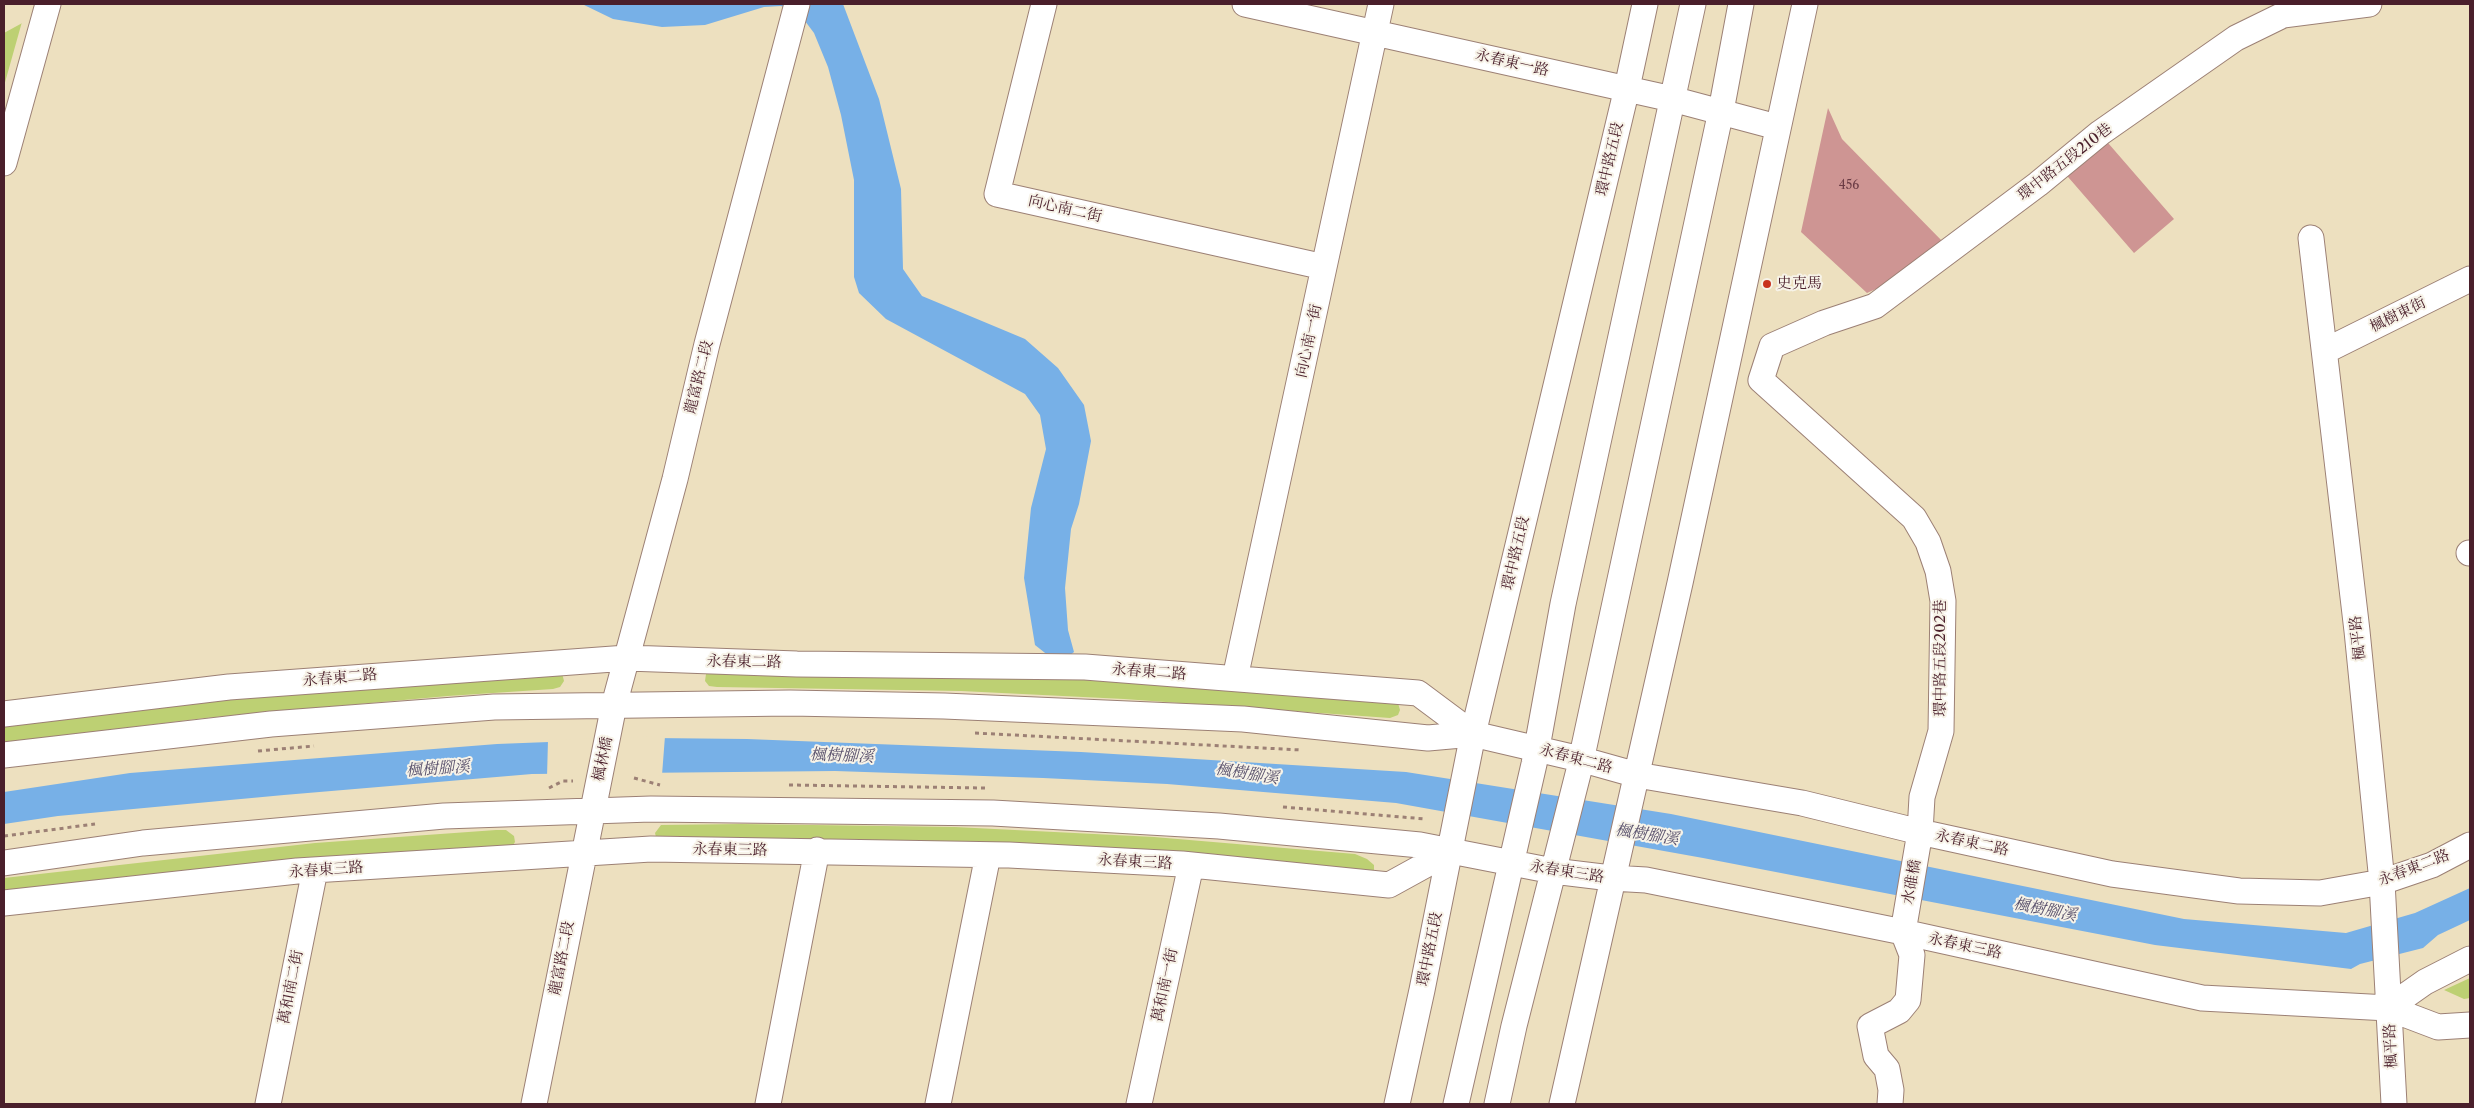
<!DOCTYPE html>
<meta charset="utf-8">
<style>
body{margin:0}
#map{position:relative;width:2474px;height:1108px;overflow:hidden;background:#ede0bf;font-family:"Libre Caslon Text",serif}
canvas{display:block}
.frame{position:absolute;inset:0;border:5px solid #4a1f2b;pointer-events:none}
</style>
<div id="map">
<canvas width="2474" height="1108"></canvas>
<div class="frame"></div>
</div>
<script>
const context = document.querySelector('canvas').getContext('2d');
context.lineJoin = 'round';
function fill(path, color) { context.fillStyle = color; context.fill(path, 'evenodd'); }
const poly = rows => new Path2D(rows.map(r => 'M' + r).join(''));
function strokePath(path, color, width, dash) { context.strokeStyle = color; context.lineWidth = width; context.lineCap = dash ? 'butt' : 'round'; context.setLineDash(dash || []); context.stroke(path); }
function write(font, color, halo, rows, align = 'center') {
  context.font = font + ' "Libre Caslon Text","Noto Serif TC",serif'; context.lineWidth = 4; context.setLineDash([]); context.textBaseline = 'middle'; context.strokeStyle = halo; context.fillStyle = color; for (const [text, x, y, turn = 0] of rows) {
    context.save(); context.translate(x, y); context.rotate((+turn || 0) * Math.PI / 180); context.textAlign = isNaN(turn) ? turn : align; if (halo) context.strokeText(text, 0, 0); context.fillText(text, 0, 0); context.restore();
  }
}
fill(poly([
 [4,4,27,4,4,86],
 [711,668,1046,672,1398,703,1400,710,1398,715,1390,718,1124,699,961,691,717,687,709,686,705,681,706,674],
 [562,673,564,681,560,687,553,689,448,696,205,718,4,743,4,719,87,709],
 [741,824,955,827,1154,837,1355,854,1367,859,1374,865,1374,870,1368,874,657,841,655,833,661,825],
 [496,830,506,830,514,836,515,842,510,850,4,895,4,878,315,843],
 [2470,978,2470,998,2464,999,2444,990]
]), '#bdd073');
fill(poly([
 [582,4,843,4,879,99,901,189,903,269,922,296,1025,339,1058,368,1084,405,1091,441,1079,504,1071,529,1065,588,1068,630,1074,652,1059,664,1035,645,1024,578,1031,508,1046,449,1040,415,1025,394,886,319,859,293,854,277,854,180,841,115,828,67,814,33,799,13,781,6,764,7,705,25,662,27,613,19],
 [653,738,747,739,1081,752,1406,772,1671,814,2184,919,2346,933,2415,913,2470,888,2470,920,2438,935,2423,948,2360,964,2351,969,2155,945,1703,858,1396,803,1167,784,1043,778,835,771,532,774,284,795,58,816,4,824,4,792,130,773,497,744]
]), '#77b0e7');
fill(poly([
 [4,4,57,4,4,33],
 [665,736,662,775,547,777,548,740]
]), '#ede0bf');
fill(poly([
 [1828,108,1842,139,1944,243,1889,283,1867,293,1801,232],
 [2102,136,2174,219,2134,253,2062,170]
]), '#ce9593');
const minor = poly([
 [1044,4,997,194,1324,267],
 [1245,4,1672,99,1777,127],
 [4,163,48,4],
 [2311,238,2357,631,2382,882,2394,1104],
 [2325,351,2470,279],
 [2469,553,2470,553],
 [1235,678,1381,4],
 [4,714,229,687,627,658,797,664,1085,667,1418,693,1473,734],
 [4,755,271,724,494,707,790,703,944,706,1243,719,1428,738,1473,734,1580,759,1637,775,1802,803,1920,832,2112,874,2239,891,2320,893,2382,882,2432,865,2470,845],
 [4,863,143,843,444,816,651,809,993,813,1219,826,1420,845,1553,871,1611,878,1646,880,1903,932,2202,998,2388,1008,2425,982,2470,959],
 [4,903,297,871,651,849,1009,855,1182,864,1389,885,1449,852],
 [2388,1008,2438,1027,2470,1025],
 [268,1104,315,870],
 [534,1104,614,705,675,479,707,344,797,4],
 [768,1104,817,850],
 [938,1104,988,855],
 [1139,1104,1191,865],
 [1397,1104,1422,990,1473,734,1627,88,1645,4],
 [1456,1104,1534,764,1563,604,1693,4],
 [1497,1104,1514,1026,1579,770,1721,111,1741,4],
 [1562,1104,1680,583,1805,4],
 [1890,1104,1891,1090,1887,1069,1876,1056,1870,1026,1899,1011,1908,1000,1912,955,1903,932,1920,832,1922,797,1941,731,1943,601,1938,571,1928,542,1914,518,1761,380,1772,346,1824,323,1875,306,2038,184,2100,133,2236,38,2283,15,2369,4]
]);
strokePath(minor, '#9c8075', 27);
strokePath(poly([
 [975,733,1301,750],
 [258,751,314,746],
 [634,778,660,785],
 [789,785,985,788],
 [549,788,563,781,573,781],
 [1283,807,1425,819],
 [4,836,95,824]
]), '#9c8075', 3, [4, 4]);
strokePath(minor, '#fff', 25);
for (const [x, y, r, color] of [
 [1767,284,5,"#c8321e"]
]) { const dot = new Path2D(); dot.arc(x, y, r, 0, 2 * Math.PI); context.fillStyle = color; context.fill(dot); strokePath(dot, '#f7f3e8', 2); }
write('12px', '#6b3c45', null, [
 ["456",1849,186]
]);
write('15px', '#4a1f2b', '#f7f3e8', [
 ["永春東一路",1512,63,13],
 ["環中路五段",1610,159,-77],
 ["環中路五段210巷",2065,162,-38],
 ["向心南二街",1065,209,13],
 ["楓樹東街",2398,315,-26],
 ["向心南一街",1309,341,-78],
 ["龍富路二段",699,377,-76],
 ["環中路五段",1516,553,-77],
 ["楓平路",2358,638,-96],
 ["環中路五段202巷",1941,658,-90],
 ["永春東二路",744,662,1],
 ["永春東二路",1149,672,4],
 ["永春東二路",340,678,-5],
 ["楓林橋",603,759,-78],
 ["永春東二路",1576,759,15],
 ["永春東二路",1972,843,12],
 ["永春東三路",730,850,1],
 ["永春東三路",1135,862,3],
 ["永春東二路",2414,868,-21],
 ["永春東三路",326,870,-4],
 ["永春東三路",1567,872,9],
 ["水碓橋",1912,882,-80],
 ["永春東三路",1965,946,12],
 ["環中路五段",1430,949,-79],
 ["龍富路二段",562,958,-79],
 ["萬和南一街",1165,985,-78],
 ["萬和南二街",291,987,-79],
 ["楓平路",2391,1046,-93]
]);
write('15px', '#4a1f2b', '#f7f3e8', [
 ["史克馬",1777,284]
], 'left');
write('italic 16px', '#5a526d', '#f7f3e8', [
 ["楓樹腳溪",842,756,2],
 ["楓樹腳溪",438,769,-4],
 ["楓樹腳溪",1247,774,9],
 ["楓樹腳溪",1647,835,9],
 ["楓樹腳溪",2045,910,11]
]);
</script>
